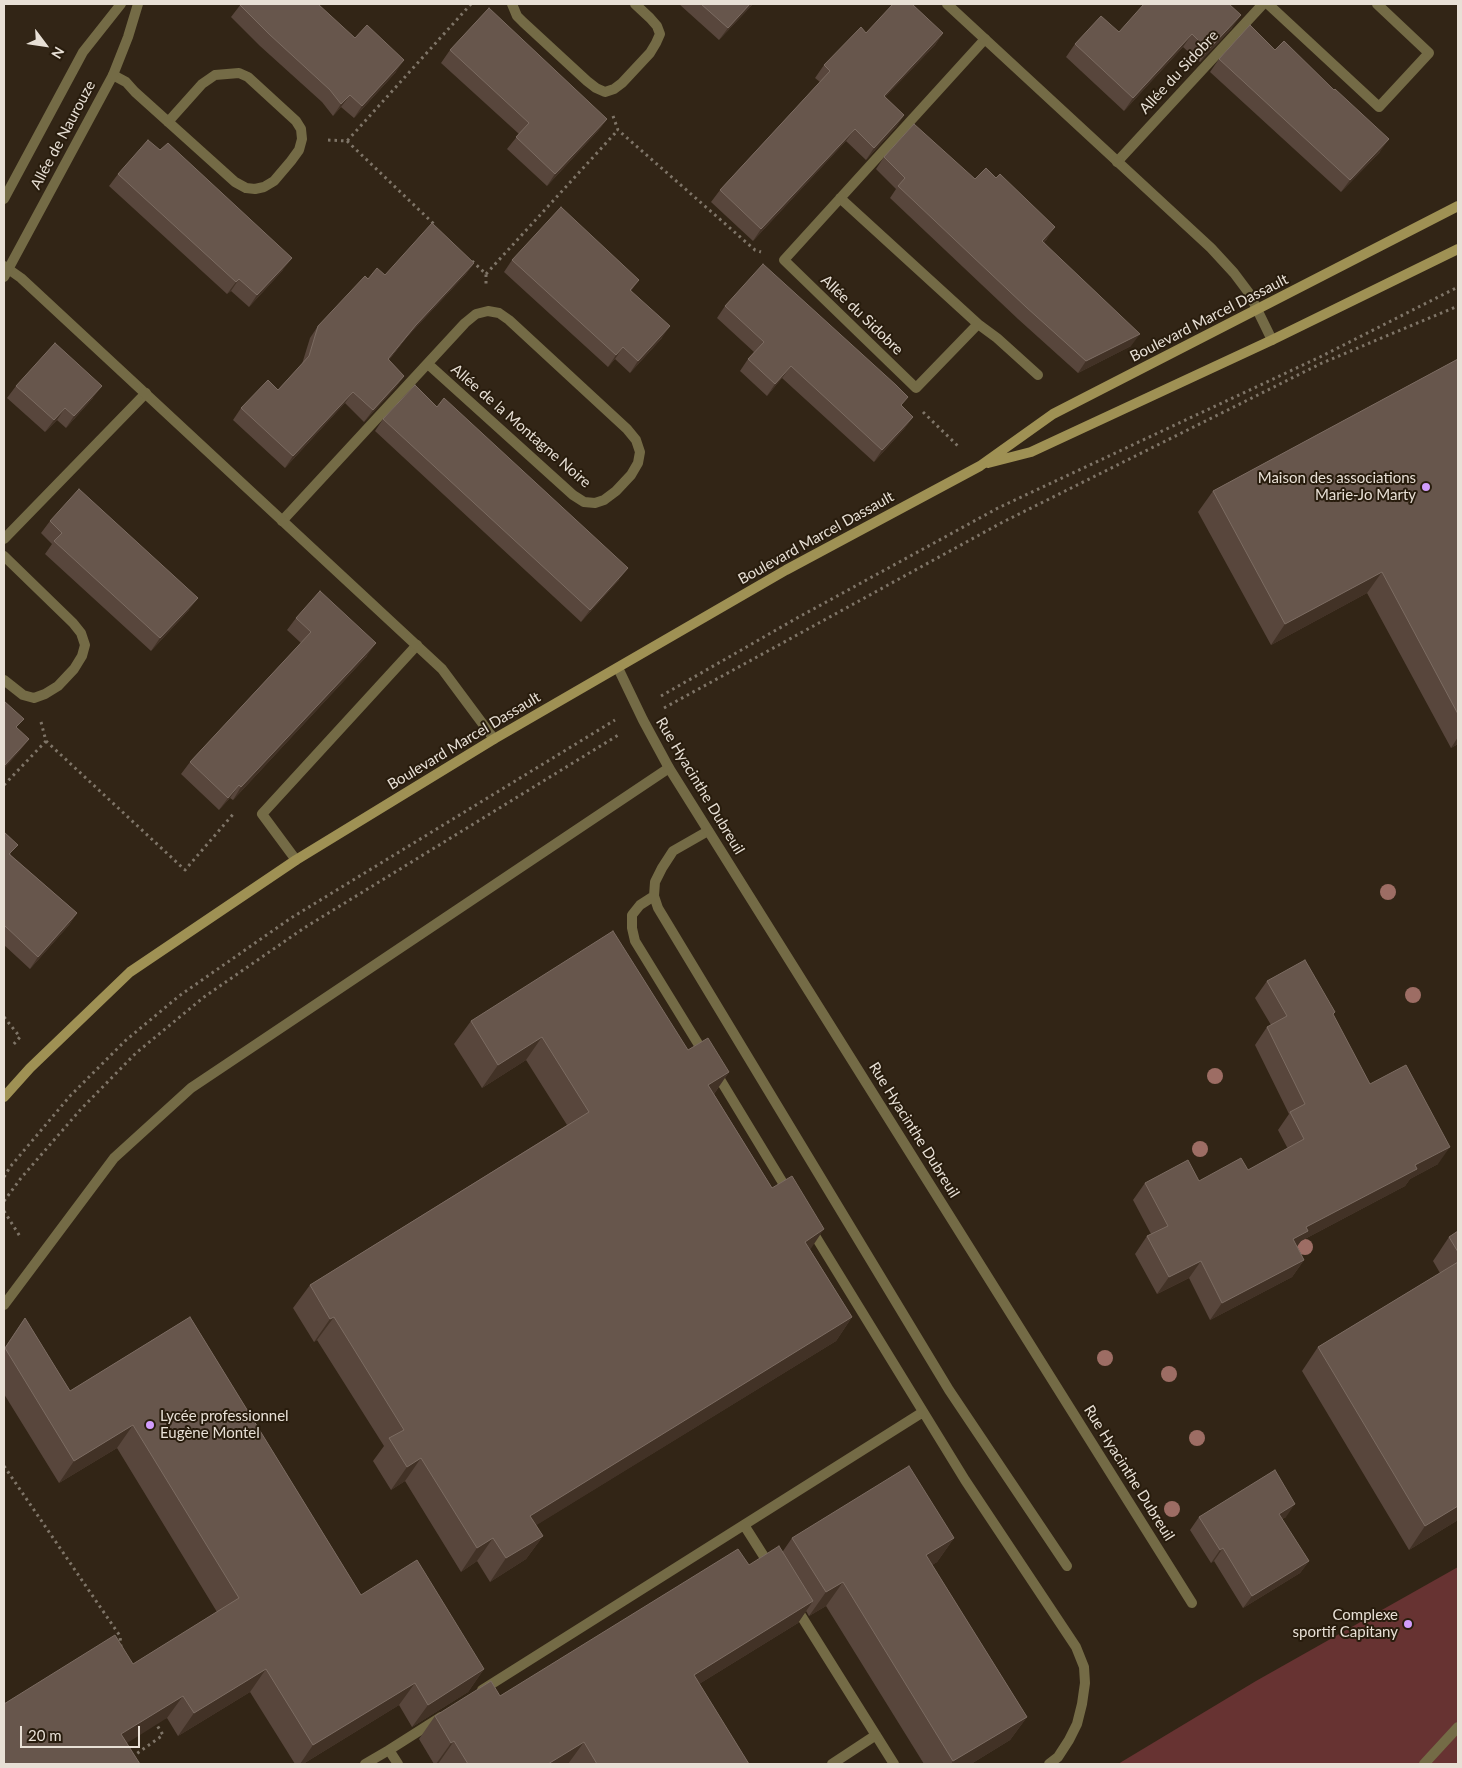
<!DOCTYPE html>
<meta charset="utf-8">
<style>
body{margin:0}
#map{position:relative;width:1462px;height:1768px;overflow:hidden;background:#322516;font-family:Lato,sans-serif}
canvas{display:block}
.frame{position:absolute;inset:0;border:5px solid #e8e0d6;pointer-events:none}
.north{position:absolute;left:20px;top:20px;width:50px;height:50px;-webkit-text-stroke:4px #281c0d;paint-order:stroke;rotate:121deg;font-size:14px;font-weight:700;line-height:20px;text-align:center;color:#e8e0d6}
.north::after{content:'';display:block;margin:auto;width:18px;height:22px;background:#e8e0d6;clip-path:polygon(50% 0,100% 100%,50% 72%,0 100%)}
.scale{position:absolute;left:20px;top:1726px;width:120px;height:22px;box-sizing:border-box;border:2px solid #e8e0d6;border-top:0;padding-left:6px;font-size:15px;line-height:18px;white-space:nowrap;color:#e8e0d6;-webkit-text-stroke:4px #281c0d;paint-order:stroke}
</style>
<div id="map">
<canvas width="1462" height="1768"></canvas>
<div class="frame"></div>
<div class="north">N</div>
<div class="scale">20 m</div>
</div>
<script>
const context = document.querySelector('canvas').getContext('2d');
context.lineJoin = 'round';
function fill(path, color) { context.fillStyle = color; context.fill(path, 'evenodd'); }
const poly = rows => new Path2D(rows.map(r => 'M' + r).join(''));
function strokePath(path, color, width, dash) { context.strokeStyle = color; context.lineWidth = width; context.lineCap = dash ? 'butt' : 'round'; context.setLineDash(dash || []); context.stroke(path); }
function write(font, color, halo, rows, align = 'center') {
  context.font = font + ' Lato,sans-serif'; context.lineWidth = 4; context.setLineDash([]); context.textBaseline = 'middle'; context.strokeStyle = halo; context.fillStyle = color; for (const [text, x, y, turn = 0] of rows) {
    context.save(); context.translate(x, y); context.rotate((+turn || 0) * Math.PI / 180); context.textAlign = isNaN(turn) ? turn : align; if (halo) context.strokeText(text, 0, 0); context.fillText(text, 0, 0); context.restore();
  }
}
fill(poly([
 [1458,1567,1458,1764,1118,1764,1256,1681]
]), '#673332');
strokePath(poly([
 [613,116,618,130,755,250,761,252],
 [328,140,347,141,471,4],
 [347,141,435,225],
 [472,261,486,274,486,286],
 [486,274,618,130],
 [923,412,960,448],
 [661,696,797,618,998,508,1320,357,1458,287],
 [664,708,1001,523,1322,363,1458,306],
 [46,741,185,870,235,812],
 [4,785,46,741,41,722],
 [4,1017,20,1037,13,1045],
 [4,1177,10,1167,70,1096,125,1041,179,996,291,918,615,720],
 [4,1201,21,1178,81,1109,136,1053,204,997,304,928,620,734],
 [4,1211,21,1238],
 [4,1466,120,1636,121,1647],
 [132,1757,163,1735,155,1722]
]), '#7f7568', 3, [2.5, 4]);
strokePath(poly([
 [512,4,517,16,523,22,587,81,596,88,605,92,614,89,622,83,650,53,656,43,660,34,657,26,650,18,635,4],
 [1268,4,1379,107,1429,53,1377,4],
 [113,75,126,82,135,92,235,182,246,188,255,189,264,187,274,181,291,161,299,150,302,139,301,129,296,121,248,77,239,73,215,75,202,84,168,122],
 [1117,162,1263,4],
 [840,198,978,324,916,388,784,260,985,39],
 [978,324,997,338,1038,375],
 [282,521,465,323,476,314,488,311,499,313,509,320,627,429,636,440,640,452,638,463,631,475,616,491,604,500,595,503,584,502,573,495,428,364],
 [4,539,146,393],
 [4,556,73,623,81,633,85,645,82,656,74,669,58,686,45,694,34,698,23,695,4,680],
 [708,831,673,851,662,868,655,882,654,896,658,908,949,1390,1067,1566],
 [296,860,262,814,417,645],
 [654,896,640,905,632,915,632,928,635,941,705,1055],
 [715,1071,789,1193],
 [811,1229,965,1480,1076,1647,1084,1667,1085,1683,1082,1704,1077,1724,1069,1740,1058,1757,1049,1764],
 [4,1305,114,1158,191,1088,669,768],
 [744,1525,770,1566],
 [795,1606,894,1764],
 [482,1690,923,1412],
 [365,1764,389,1750],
 [398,1764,389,1750,441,1717],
 [832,1764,876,1735],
 [1424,1764,1458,1727]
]), '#746b46', 10);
strokePath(poly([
 [947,4,1211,248,1234,273,1249,293,1272,340],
 [4,266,21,278,442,669,494,739],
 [618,668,643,720,669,768,1192,1603]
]), '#746b46', 10);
strokePath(poly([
 [4,199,83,52,121,4],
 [4,277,113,75,128,37,138,4]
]), '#746b46', 10);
strokePath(poly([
 [988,463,1031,452,1272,340,1458,249],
 [4,1097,30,1068,130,972,296,860,494,739,786,570,980,466,1053,414,1458,206]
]), '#9f9154', 10);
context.fillStyle = '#9d6d64';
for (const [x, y] of [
 [1388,892],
 [1413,995],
 [1215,1076],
 [1200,1149],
 [1305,1247],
 [1105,1358],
 [1169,1374],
 [1197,1438],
 [1172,1509]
]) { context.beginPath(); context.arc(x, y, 8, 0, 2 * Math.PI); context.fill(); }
fill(poly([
 [241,4,355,38,396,72,354,118,341,107,333,116,322,102,260,46,231,17],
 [679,4,753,4,719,40],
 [1232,28,1200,62,1183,47,1124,111,1066,57,1075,44,1119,32],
 [866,33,943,33,935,45,885,97,904,115,896,127,866,160,846,141,753,241,711,202,720,190,820,82,815,78,824,65],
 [450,50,607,119,598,131,547,186,507,149,519,134,441,63],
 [1219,59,1380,152,1341,192,1210,72],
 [884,157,975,179,1047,239,1044,242,1131,346,1078,373,1018,319,890,198,896,189,876,169],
 [118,174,283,270,249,307,231,291,227,294,109,186],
 [512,260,639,280,631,291,662,338,630,373,615,359,608,367,504,272],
 [474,263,466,274,407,337,389,360,404,376,396,387,364,422,345,403,285,468,233,420,241,408,278,390,302,364,310,338,318,326,368,279,385,275],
 [725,306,902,406,913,417,904,429,874,462,782,378,767,396,740,371,748,359,754,352,717,318],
 [1458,359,1458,744,1451,748,1367,593,1271,645,1198,512,1213,491],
 [16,386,93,398,66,428,57,420,45,432,7,398],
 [383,419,619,580,581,622,375,431],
 [50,521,189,610,151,651,45,554,52,544,41,533],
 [296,618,367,656,233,800,230,798,219,810,181,774,190,762,301,643,287,630],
 [4,832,11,855,77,913,69,925,30,969,4,945],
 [1267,981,1333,1015,1370,1084,1438,1164,1410,1179,1405,1186,1301,1241,1297,1246,1304,1260,1292,1277,1210,1320,1189,1278,1157,1294,1135,1254,1147,1236,1151,1234,1133,1200,1145,1183,1199,1181,1248,1170,1288,1149,1278,1130,1289,1114,1255,1045,1267,1027,1271,1025,1255,998],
 [471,1021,688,1050,729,1072,714,1094,852,1317,836,1341,536,1525,543,1536,526,1559,490,1582,477,1561,461,1572,405,1481,391,1490,373,1461,384,1446,317,1340,314,1342,293,1308,310,1285,567,1125,526,1060,482,1088,454,1044],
 [1458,1231,1458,1520,1409,1550,1302,1371,1318,1347,1440,1273,1433,1261,1449,1237],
 [190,1317,361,1595,484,1669,468,1692,412,1727,399,1705,303,1764,295,1764,250,1692,178,1736,167,1718,4,1764,133,1664,217,1612,117,1448,59,1483,4,1394,4,1349,25,1318,70,1391],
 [1199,1517,1286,1517,1282,1519,1309,1561,1300,1573,1243,1608,1214,1561,1211,1563,1190,1530],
 [792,1538,954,1538,937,1562,932,1565,1027,1717,1010,1740,971,1764,924,1764,826,1606,809,1616,806,1611,798,1623,699,1684,749,1764,434,1764,419,1739,435,1716,500,1696,749,1565,783,1551]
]), '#58463c');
fill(poly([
 [750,4,753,4,719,40,728,28],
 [1241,15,1232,28,1200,62,1208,50],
 [943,33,935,45,875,108,884,96],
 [1192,34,1183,47,1124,111,1133,98],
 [404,60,396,72,354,118,362,106],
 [350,95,341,107,333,116,341,104],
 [904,115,896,127,866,160,874,148],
 [607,119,598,131,547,186,555,174],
 [855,129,846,141,753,241,761,229],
 [1389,139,1380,152,1341,192,1350,180],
 [1055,227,1047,239,1034,253,1042,241],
 [292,258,283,270,249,307,257,295],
 [474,263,466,274,407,337,380,371,388,359,416,325],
 [239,279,231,291,227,294,236,282],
 [670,326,662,338,630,373,638,361],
 [1140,334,1131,346,1078,373,1086,361],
 [623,347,615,359,608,367,616,355],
 [791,366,782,378,767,396,775,384],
 [404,376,396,387,364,422,373,410],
 [102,386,93,398,66,428,74,416],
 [353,392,345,403,285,468,293,456],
 [65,408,57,420,45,432,54,420],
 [913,417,904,429,874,462,882,450],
 [628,568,619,580,581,622,590,610],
 [1382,572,1367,593,1271,645,1285,624],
 [198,598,189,610,151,651,160,638],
 [376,643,367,656,233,800,241,787],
 [1458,737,1458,744,1451,748],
 [29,739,20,751,4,769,4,766],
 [239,785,230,798,219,810,228,798],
 [77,913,69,925,30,969,38,957],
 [542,1037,526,1060,482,1088,498,1065],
 [729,1072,713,1095,708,1085],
 [1450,1147,1438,1164,1410,1179,1405,1186,1301,1241,1296,1248,1293,1239,1306,1227,1415,1165],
 [824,1229,808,1253,805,1242],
 [1304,1260,1292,1277,1210,1320,1222,1303],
 [1201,1261,1189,1278,1157,1294,1169,1277],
 [334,1317,317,1340,314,1342,330,1319],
 [852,1317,836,1341,514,1539,530,1516],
 [133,1425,117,1448,59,1483,74,1461],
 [421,1458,405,1481,391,1490,407,1467],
 [1295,1504,1286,1517,1270,1526,1279,1514],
 [1458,1506,1458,1520,1409,1550,1425,1526],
 [543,1536,526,1559,490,1582,506,1558],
 [493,1538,477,1561,461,1572,477,1548],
 [954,1538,937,1562,909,1579,926,1555],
 [1223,1548,1214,1561,1211,1563,1220,1550],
 [1309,1561,1300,1573,1243,1608,1252,1596],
 [843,1582,826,1606,809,1616,826,1592],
 [813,1601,798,1623,678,1697,694,1675],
 [266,1669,250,1692,178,1736,194,1713],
 [484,1669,468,1692,412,1727,428,1705],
 [415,1683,399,1705,303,1764,300,1764,313,1745],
 [183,1696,167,1718,105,1757,121,1734],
 [1027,1717,1010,1740,971,1764,951,1764,953,1761],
 [454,1741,438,1764,436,1764,451,1743],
 [584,1742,568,1764,548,1764]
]), '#423226');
const building = poly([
 [241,4,318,4,355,38,367,25,404,60,362,106,350,95,341,104,330,90,269,34,240,5,241,4],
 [701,4,750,4,728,28,701,4],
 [893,4,912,4,943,33,884,96,904,115,874,148,855,129,761,229,720,190,830,71,824,65,861,27,866,33,893,4],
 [1144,4,1229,4,1241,15,1208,50,1192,34,1133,98,1075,44,1101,16,1119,32,1144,4],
 [489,8,607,119,555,174,516,137,529,123,450,50,489,8],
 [1250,25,1275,50,1284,41,1334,90,1335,89,1389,139,1350,180,1219,59,1250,25],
 [914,124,975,179,986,168,996,178,1000,174,1055,227,1042,241,1140,334,1086,361,1026,307,898,186,905,178,884,157,914,124],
 [148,140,160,150,168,143,292,258,257,295,239,279,236,282,118,174,148,140],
 [561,207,639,280,630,290,670,326,638,361,623,347,616,355,512,260,561,207],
 [432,223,474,263,416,325,388,359,404,376,373,410,353,392,293,456,241,408,268,380,278,390,309,356,318,326,365,276,368,279,377,268,385,275,432,223],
 [763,264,896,385,908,397,901,405,913,417,882,450,791,366,775,384,748,359,764,342,725,306,763,264],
 [55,343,102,386,74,416,65,408,54,420,16,386,55,343],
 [1458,359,1458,714,1382,572,1285,624,1213,491,1458,359],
 [415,385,437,407,444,398,628,568,590,610,383,419,415,385],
 [79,489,198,598,160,638,54,541,62,533,50,521,79,489],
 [320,591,376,643,241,787,239,785,228,798,190,762,311,632,296,618,320,591],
 [4,701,24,719,16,727,29,739,4,766,4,701],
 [4,832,18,845,9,854,77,913,38,957,4,925,4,832],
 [613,931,688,1050,708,1038,729,1072,708,1085,772,1188,792,1176,824,1229,805,1242,852,1317,530,1516,543,1536,506,1558,493,1538,477,1548,421,1458,407,1467,389,1438,404,1430,334,1317,330,1319,310,1285,589,1112,542,1037,498,1065,471,1021,613,931],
 [1305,960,1335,1012,1333,1014,1370,1084,1406,1065,1450,1147,1415,1165,1417,1169,1306,1227,1308,1231,1293,1239,1304,1260,1222,1303,1201,1261,1169,1277,1147,1236,1168,1226,1145,1183,1188,1160,1199,1181,1241,1158,1248,1170,1304,1139,1290,1112,1305,1104,1267,1027,1287,1016,1267,981,1305,960],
 [1458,1231,1458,1252,1449,1237,1458,1231],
 [1458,1262,1458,1506,1425,1526,1318,1347,1458,1262],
 [190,1317,361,1595,417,1560,484,1669,428,1705,415,1683,313,1745,266,1669,194,1713,183,1696,121,1734,140,1764,4,1764,4,1704,115,1635,133,1664,239,1598,133,1425,74,1461,5,1348,25,1318,70,1391,190,1317],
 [909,1466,954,1538,926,1555,1027,1717,953,1761,843,1582,826,1592,792,1538,909,1466],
 [1275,1470,1295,1504,1279,1514,1309,1561,1252,1596,1223,1548,1220,1550,1199,1517,1275,1470],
 [779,1546,813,1601,694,1675,749,1764,597,1764,584,1742,548,1764,468,1764,454,1741,451,1743,435,1716,491,1681,500,1696,738,1549,749,1565,779,1546]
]);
fill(building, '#67564c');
strokePath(building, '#7c6c62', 1);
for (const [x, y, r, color] of [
 [1426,487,5,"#d29dfd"],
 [150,1425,5,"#d29dfd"],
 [1408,1624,5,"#d29dfd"]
]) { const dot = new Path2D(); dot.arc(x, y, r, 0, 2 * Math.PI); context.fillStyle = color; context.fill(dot); strokePath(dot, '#281c0d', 2); }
write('15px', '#e8e0d6', '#281c0d', [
 ["Allée du Sidobre",1179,72,-47],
 ["Allée de Naurouze",63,135,-62],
 ["Allée du Sidobre",862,315,44],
 ["Boulevard Marcel Dassault",1209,318,-27],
 ["Allée de la Montagne Noire",521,426,41],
 ["Boulevard Marcel Dassault",816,538,-29],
 ["Boulevard Marcel Dassault",464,741,-31],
 ["Rue Hyacinthe Dubreuil",700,786,59],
 ["Rue Hyacinthe Dubreuil",914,1130,58],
 ["Rue Hyacinthe Dubreuil",1129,1473,58]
]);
write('15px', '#e8e0d6', '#281c0d', [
 ["Maison des associations",1416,478],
 ["Marie-Jo Marty",1416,495],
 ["Lycée professionnel",160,1416,"left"],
 ["Eugène Montel",160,1433,"left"],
 ["Complexe",1398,1615],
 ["sportif Capitany",1398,1632]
], 'right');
</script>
